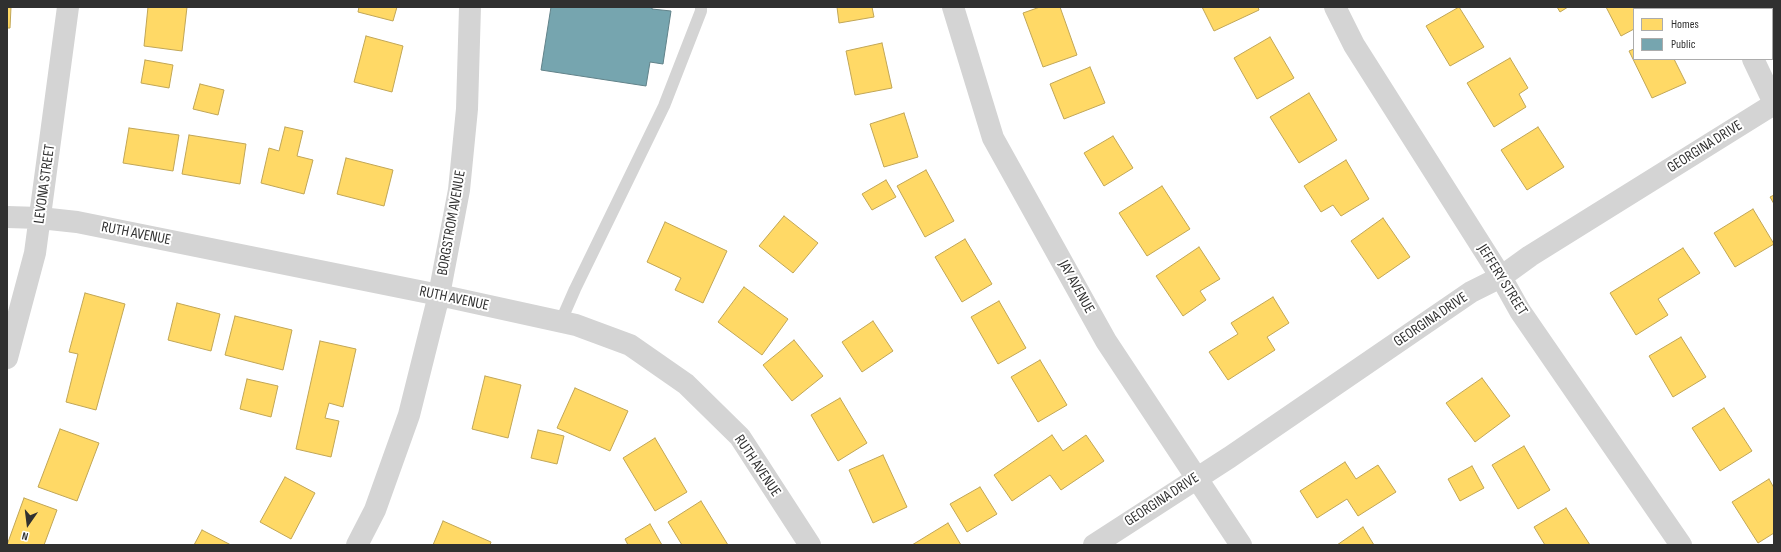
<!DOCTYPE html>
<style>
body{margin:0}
#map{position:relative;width:1781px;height:552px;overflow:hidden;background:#fff;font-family:"Sofia Sans Condensed",sans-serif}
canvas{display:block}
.frame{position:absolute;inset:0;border:8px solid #303030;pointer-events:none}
.legend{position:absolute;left:1633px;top:8px;width:140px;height:52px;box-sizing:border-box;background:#fff;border:1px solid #acacac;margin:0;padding:5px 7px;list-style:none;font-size:12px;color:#303030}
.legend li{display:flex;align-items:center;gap:8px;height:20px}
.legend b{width:20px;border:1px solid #acacac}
.north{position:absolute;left:8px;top:504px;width:40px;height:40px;-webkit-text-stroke:3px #fff;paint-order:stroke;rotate:194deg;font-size:11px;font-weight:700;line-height:16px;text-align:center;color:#303030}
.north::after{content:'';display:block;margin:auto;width:14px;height:18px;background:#303030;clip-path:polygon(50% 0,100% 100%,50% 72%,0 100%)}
</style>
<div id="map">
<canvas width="1781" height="552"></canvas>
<div class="frame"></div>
<ul class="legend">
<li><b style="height:11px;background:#ffd966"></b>Homes</li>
<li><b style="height:11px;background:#76a5af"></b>Public</li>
</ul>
<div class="north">N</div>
</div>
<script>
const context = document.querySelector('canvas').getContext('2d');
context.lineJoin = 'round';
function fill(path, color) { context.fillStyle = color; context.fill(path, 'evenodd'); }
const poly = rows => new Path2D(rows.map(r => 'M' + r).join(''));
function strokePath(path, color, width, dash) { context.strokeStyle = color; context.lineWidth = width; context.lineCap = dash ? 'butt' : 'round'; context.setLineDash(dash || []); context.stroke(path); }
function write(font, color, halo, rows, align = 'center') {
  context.font = font + ' "Sofia Sans Condensed",sans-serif'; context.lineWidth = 4; context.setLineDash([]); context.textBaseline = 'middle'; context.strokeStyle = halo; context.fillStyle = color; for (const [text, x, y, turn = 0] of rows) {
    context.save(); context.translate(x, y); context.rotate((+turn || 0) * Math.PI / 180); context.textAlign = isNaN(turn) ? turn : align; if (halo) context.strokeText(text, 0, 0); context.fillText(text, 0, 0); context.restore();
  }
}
const homes = poly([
 [7,7,11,7,10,28,7,28,7,7],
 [148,7,187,7,182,51,144,46,148,7],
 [359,7,397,7,393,21,358,12,359,7],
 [837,7,872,7,874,17,839,23,837,7],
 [1040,7,1060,7,1077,55,1043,67,1023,13,1040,7],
 [1202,7,1258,7,1259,10,1214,31,1202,7],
 [1459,7,1484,47,1450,66,1426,26,1459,7],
 [1557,7,1568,7,1560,12,1557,7],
 [1606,7,1649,7,1650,9,1634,9,1634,29,1621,36,1606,7],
 [366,36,403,46,392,92,354,82,366,36],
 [1270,37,1294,78,1257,99,1234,58,1270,37],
 [882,43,892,88,855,95,846,51,882,43],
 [1634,49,1634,59,1674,59,1686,83,1652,98,1629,51,1634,49],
 [1510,58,1528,88,1519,94,1526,107,1494,127,1467,83,1510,58],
 [145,60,173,65,169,88,141,83,145,60],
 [1090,67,1105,103,1064,119,1050,84,1090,67],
 [200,84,224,90,218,115,193,109,200,84],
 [1309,93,1337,140,1299,163,1270,117,1309,93],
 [904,113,918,157,884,167,870,124,904,113],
 [285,127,303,131,297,156,313,160,304,194,261,183,269,148,279,151,285,127],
 [1538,127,1564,167,1527,190,1501,150,1538,127],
 [129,128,179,135,173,171,123,163,129,128],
 [189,135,246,144,240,184,182,174,189,135],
 [1113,136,1133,168,1104,186,1084,153,1113,136],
 [346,158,393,170,384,206,337,194,346,158],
 [1346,160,1369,199,1341,216,1333,205,1321,212,1304,186,1346,160],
 [926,170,954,221,925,237,897,186,926,170],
 [886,180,896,197,872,210,862,194,886,180],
 [1162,186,1190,229,1147,256,1119,213,1162,186],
 [1774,195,1774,204,1770,197,1774,195],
 [1753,209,1774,244,1735,267,1714,233,1753,209],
 [784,216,818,243,793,273,759,246,784,216],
 [1383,218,1410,257,1378,279,1351,241,1383,218],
 [665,222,727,251,703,303,675,290,681,278,647,262,665,222],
 [965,239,992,284,962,302,935,257,965,239],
 [1199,247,1220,279,1200,291,1206,300,1183,316,1156,276,1199,247],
 [1683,248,1700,273,1658,299,1668,315,1636,335,1610,293,1683,248],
 [744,287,788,319,762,355,718,322,744,287],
 [85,293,125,304,96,410,66,402,78,354,69,352,85,293],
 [1273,297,1289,323,1267,337,1275,350,1228,380,1209,352,1238,334,1231,323,1273,297],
 [999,301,1026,348,998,364,971,317,999,301],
 [177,303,220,314,211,351,168,340,177,303],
 [235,316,292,330,283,370,225,355,235,316],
 [873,321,893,351,862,372,842,342,873,321],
 [1681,337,1706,377,1673,397,1649,356,1681,337],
 [794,340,823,376,792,401,763,365,794,340],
 [320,341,356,349,343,407,329,403,325,418,339,421,331,457,296,449,320,341],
 [1040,360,1067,405,1038,422,1011,377,1040,360],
 [485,376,521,385,508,438,472,429,485,376],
 [1482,378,1510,416,1475,442,1446,403,1482,378],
 [247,379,278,386,271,417,240,409,247,379],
 [575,388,628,411,610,451,557,428,575,388],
 [840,398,867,443,838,461,811,415,840,398],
 [1724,408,1752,451,1720,471,1692,428,1724,408],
 [60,429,99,443,77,501,38,487,60,429],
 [538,430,564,436,557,464,531,458,538,430],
 [1052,435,1063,451,1086,435,1104,461,1061,490,1050,475,1012,501,994,475,1052,435],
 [655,438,687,492,655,511,623,458,655,438],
 [1524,446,1550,490,1518,509,1492,465,1524,446],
 [883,455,907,507,873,523,849,470,883,455],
 [1345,462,1356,479,1378,465,1396,492,1358,516,1347,499,1317,518,1300,491,1345,462],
 [1472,466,1484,488,1460,501,1448,479,1472,466],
 [285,477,315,493,291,539,260,522,285,477],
 [1769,479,1774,488,1774,533,1758,543,1732,502,1769,479],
 [980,487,997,514,967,532,950,504,980,487],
 [24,498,57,510,44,545,7,545,24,498],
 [701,501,728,545,682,545,668,522,701,501],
 [1566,508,1590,545,1545,545,1534,527,1566,508],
 [443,521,491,542,490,545,433,545,443,521],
 [948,523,961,545,912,545,948,523],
 [650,524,662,545,628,545,625,539,650,524],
 [1363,527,1374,545,1337,545,1363,527],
 [202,530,231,545,194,545,202,530]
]);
fill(homes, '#ffd966');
strokePath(homes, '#c1a656', 1);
const public = poly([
 [551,7,652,7,652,9,671,11,663,64,650,62,646,86,541,70,551,7]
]);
fill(public, '#76a5af');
strokePath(public, '#618289', 1);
strokePath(poly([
 [561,321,575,289,664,106,701,11,701,7]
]), '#d4d4d4', 12);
strokePath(poly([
 [953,7,993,138,1106,341,1241,545],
 [1335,7,1354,45,1501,277,1520,311,1681,545],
 [1728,7,1729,9],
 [1753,59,1774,103],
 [7,217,40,218,77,222,439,295,576,325,630,345,686,384,740,437,810,545],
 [7,358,35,253,68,7],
 [357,545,375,510,409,415,439,295,459,190,467,109,470,7],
 [1094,545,1230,457,1471,292,1501,277,1530,256,1774,104]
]), '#d4d4d4', 22);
write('15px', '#303030', '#fff', [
 ["GEORGINA DRIVE",1705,147,-32],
 ["LEVONA STREET",45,184,-82],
 ["BORGSTROM AVENUE",452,223,-80],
 ["RUTH AVENUE",136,234,11],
 ["JEFFERY STREET",1502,280,58],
 ["JAY AVENUE",1076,287,61],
 ["RUTH AVENUE",454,299,12],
 ["GEORGINA DRIVE",1431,320,-34],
 ["RUTH AVENUE",757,466,56],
 ["GEORGINA DRIVE",1162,500,-33]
]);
</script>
